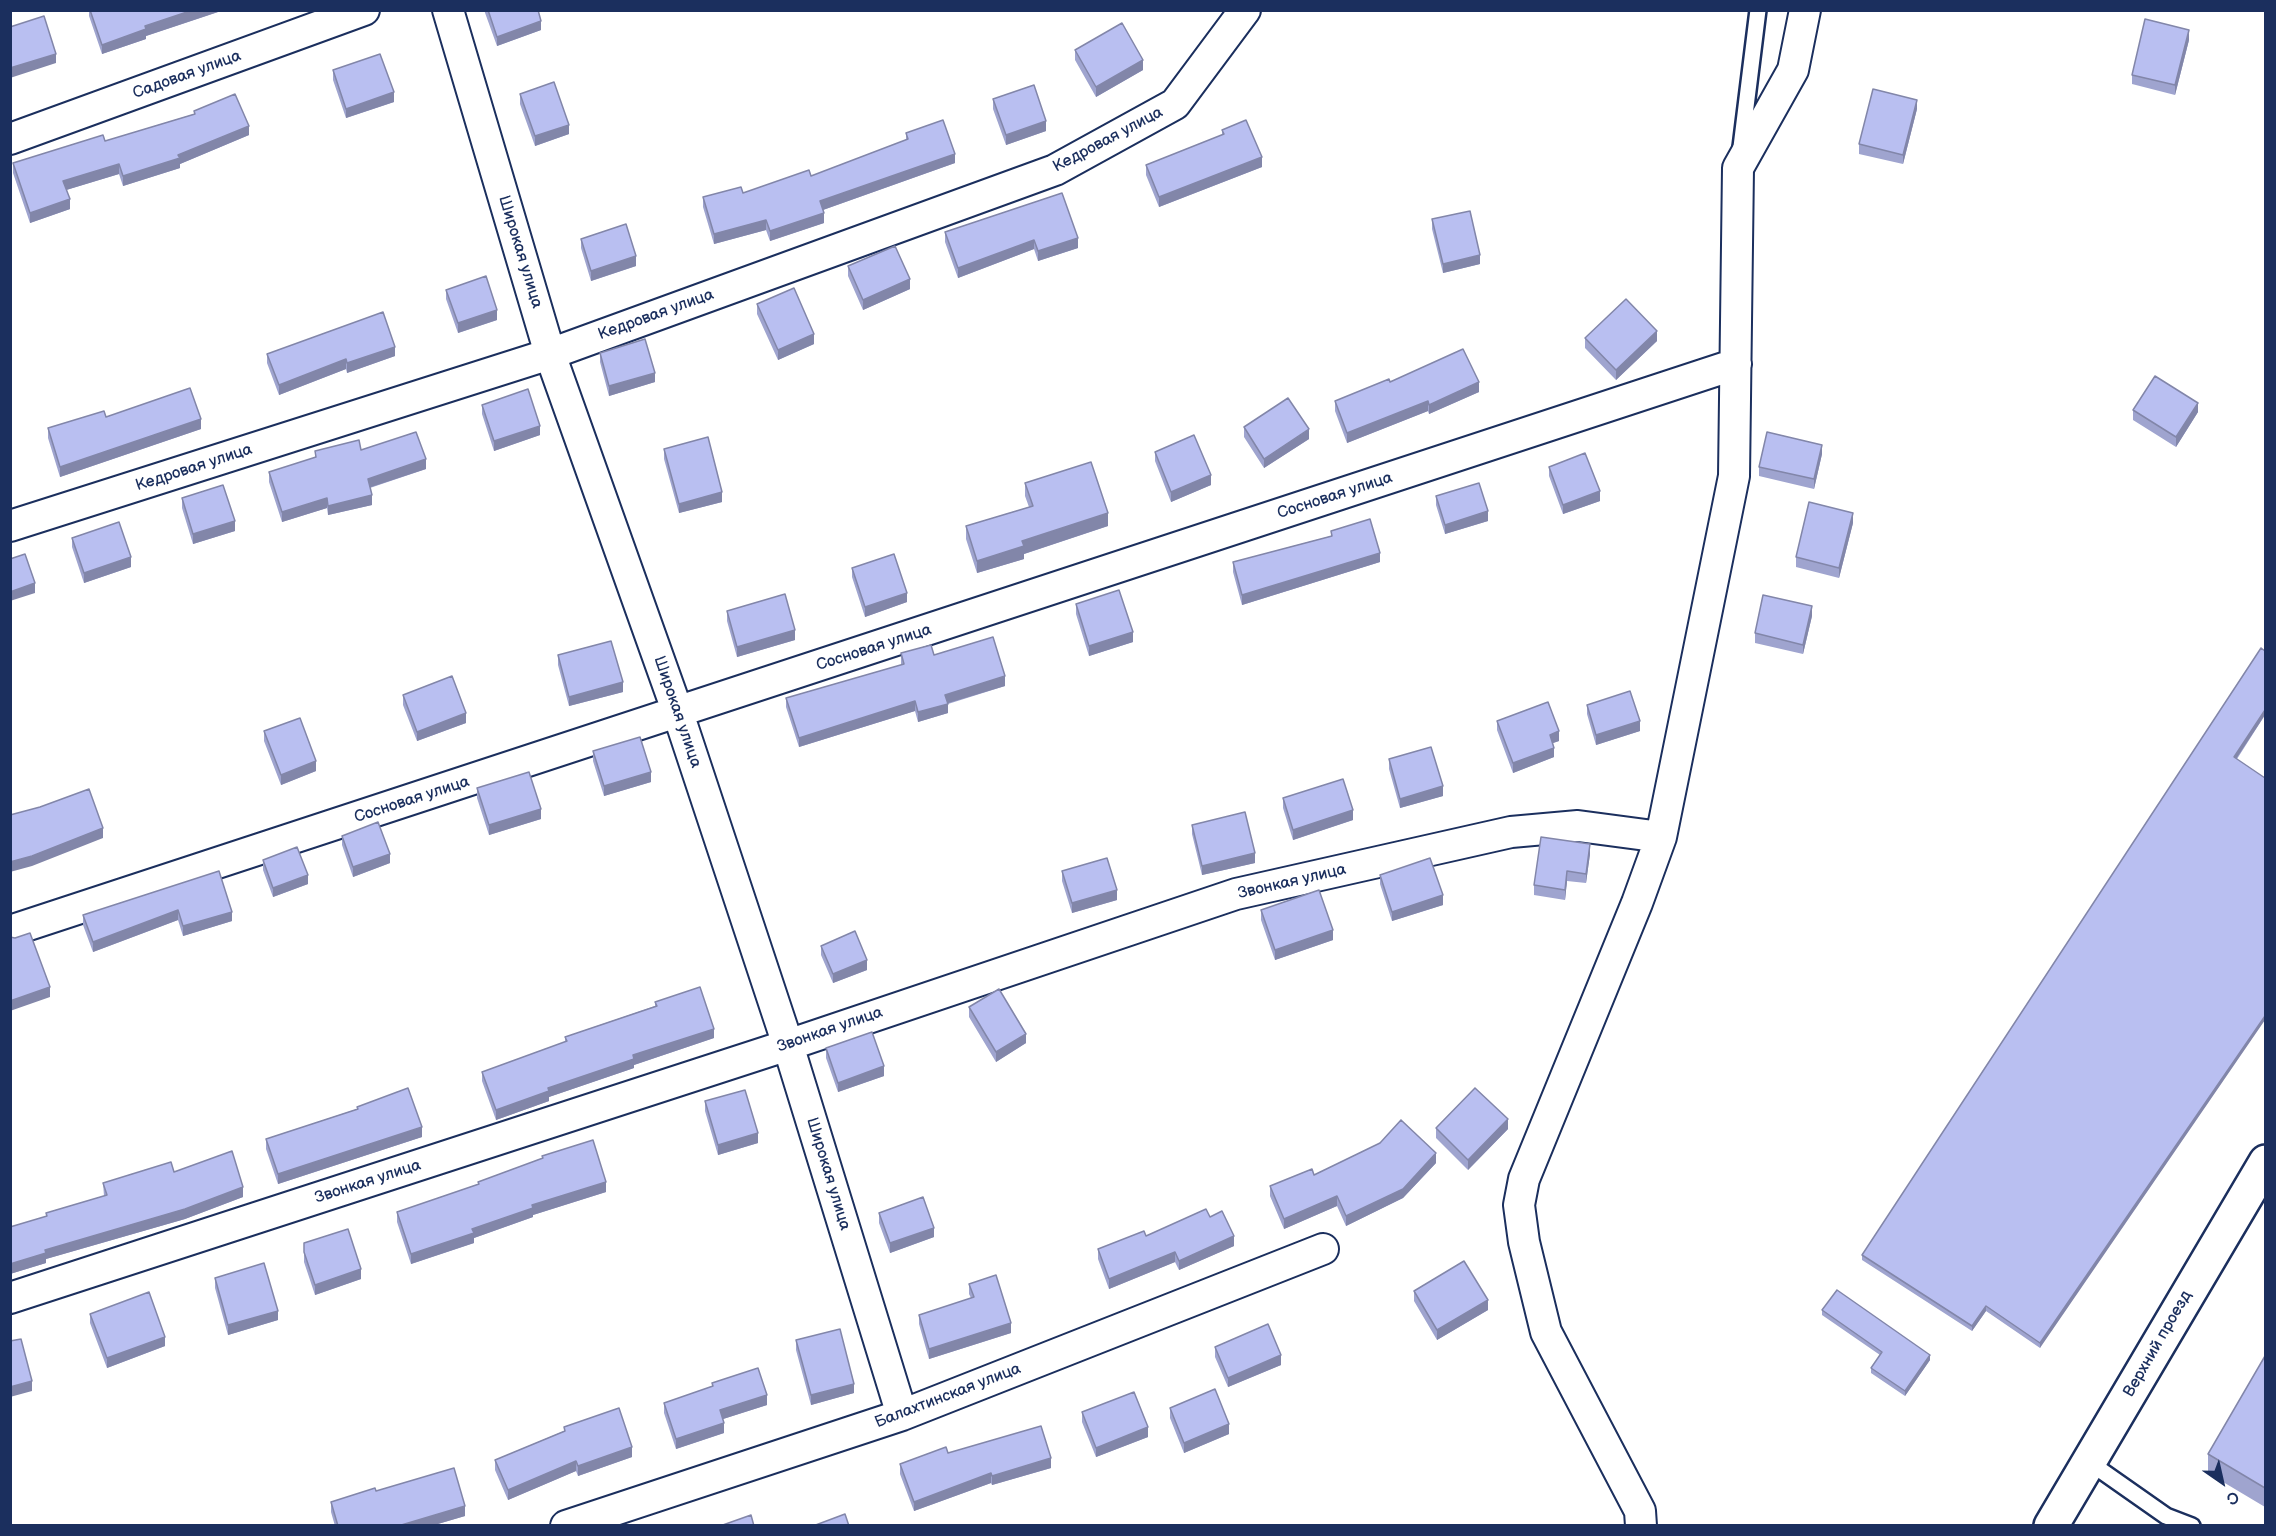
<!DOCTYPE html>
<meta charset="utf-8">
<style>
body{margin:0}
#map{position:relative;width:2276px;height:1536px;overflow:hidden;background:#fff;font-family:"Balsamiq Sans",sans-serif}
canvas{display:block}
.frame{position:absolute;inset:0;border:12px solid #1b2f5e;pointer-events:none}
.north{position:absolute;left:2192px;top:1452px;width:60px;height:60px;-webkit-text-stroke:4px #fff;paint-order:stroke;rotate:146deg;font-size:16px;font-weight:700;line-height:24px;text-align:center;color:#1b2f5e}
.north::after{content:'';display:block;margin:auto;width:21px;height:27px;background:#1b2f5e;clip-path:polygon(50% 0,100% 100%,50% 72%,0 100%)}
</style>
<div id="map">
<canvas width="2276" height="1536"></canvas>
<div class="frame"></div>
<div class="north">С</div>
</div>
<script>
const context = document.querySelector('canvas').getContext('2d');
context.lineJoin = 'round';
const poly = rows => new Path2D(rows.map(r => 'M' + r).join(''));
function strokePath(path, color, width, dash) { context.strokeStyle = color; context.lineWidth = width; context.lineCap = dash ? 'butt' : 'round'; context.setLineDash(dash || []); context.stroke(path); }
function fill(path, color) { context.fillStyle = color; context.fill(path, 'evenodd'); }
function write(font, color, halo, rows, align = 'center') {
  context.font = font + ' "Balsamiq Sans",sans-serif'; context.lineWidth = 5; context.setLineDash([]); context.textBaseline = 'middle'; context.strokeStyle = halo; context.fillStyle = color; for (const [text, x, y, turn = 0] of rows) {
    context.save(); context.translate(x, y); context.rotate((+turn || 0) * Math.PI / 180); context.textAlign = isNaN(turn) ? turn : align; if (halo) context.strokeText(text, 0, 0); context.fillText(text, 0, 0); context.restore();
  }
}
const lane = poly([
 [1741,147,1758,10],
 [2089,1462,2166,1516,2192,1526]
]);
const street = poly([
 [448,10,550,354,678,713,788,1045,902,1415],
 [10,139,364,10],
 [10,526,550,354,1055,170,1175,104,1245,10],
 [10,931,1736,364],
 [10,1298,788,1045,1236,894,1511,832,1578,826,1661,837],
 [566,1526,902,1415,1323,1249],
 [1641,1526,1640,1511,1546,1332,1524,1242,1519,1205,1524,1179,1637,903,1661,837,1734,476,1738,168,1793,70,1805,10]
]);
const highway = poly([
 [2051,1526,2266,1162]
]);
strokePath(lane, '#1b2f5e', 20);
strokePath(street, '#1b2f5e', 34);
strokePath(highway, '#1b2f5e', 38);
strokePath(lane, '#fff', 15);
strokePath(street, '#fff', 30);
strokePath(highway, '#fff', 33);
fill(poly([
 [89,10,221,10,221,11,146,36,146,39,102,54,89,16],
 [484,10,538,10,541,30,497,46],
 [2189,40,2175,95,2132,84,2132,75],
 [1075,50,1143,70,1096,97,1075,60],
 [333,70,394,102,346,118,333,80],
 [520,94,569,134,535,146,520,104],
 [993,99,1046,131,1006,145,993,109],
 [1917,109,1903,164,1859,154,1859,144],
 [194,111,249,135,180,164,180,168,123,186,119,174,66,190,70,209,30,223,13,173,13,163,105,141,194,114],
 [1222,130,1262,167,1159,207,1146,175,1146,165,1222,135],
 [906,133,955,163,823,210,824,223,770,241,766,230,714,244,703,207,703,197,743,193,811,176,906,140],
 [1062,193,1078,248,1038,261,1034,249,958,278,945,242,945,232],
 [1432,219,1480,264,1443,273,1432,229],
 [581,239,636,266,591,281,581,248],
 [848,266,910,289,863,310,848,276],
 [446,290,497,320,458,333,446,299],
 [757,304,814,344,778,360,757,314],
 [1585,338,1657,341,1616,380,1585,348],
 [600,353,655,382,609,396,600,362],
 [267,354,395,356,347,373,346,369,279,395,267,363],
 [1390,382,1479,392,1429,414,1428,411,1347,443,1335,411,1335,401],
 [482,405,540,435,494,451,482,414],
 [2133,410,2198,412,2176,447,2133,420],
 [106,417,201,429,60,477,48,438,48,428],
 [1244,427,1309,439,1264,468,1244,437],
 [664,449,722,502,679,513,664,459],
 [361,450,426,469,370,488,372,505,328,515,327,508,282,522,269,482,269,472,315,458,315,451],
 [1155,452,1211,485,1171,502,1155,461],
 [1822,454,1814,489,1759,476,1759,467],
 [1549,467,1600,501,1563,514,1549,476],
 [1025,483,1108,526,1024,554,1024,559,977,573,966,539,966,526,1029,507,1025,496],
 [1436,496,1488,521,1445,534,1436,505],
 [182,498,235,531,193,544,182,508],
 [1853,523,1839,578,1796,567,1796,557],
 [1331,531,1380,562,1242,605,1233,572,1233,562,1331,536],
 [72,538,131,567,84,583,72,547],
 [852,568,907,602,865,617,852,577],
 [1076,604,1133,642,1089,656,1076,614],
 [727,611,795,640,737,657,727,621],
 [1812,616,1803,654,1755,643,1755,633],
 [901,653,934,655,1005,686,948,704,948,713,918,722,915,711,799,747,786,707,786,698,901,665],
 [558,655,623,692,569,706,558,665],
 [403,695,466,723,417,741,403,705],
 [1587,705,1640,731,1596,745,1587,714],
 [2265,715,2237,759,2040,1348,1986,1311,1972,1331,1862,1260,1862,1255],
 [1497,721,1559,741,1553,743,1554,757,1513,773,1497,730],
 [264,731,316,771,281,785,264,741],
 [593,751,651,782,604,796,593,761],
 [1389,759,1443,796,1400,808,1389,769],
 [477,788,541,819,489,835,477,798],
 [1283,798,1353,820,1293,840,1283,808],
 [1192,825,1255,863,1202,875,1192,834],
 [342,836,390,863,353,877,342,845],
 [1590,854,1586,883,1567,881,1565,900,1534,895,1534,885],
 [263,860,308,884,273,897,263,870],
 [219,871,232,921,183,936,178,920,93,952,83,925,83,915],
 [1062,871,1117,900,1072,913,1062,881],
 [1380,875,1443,905,1392,921,1380,884],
 [1261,910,1333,940,1275,960,1261,920],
 [821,946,867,970,833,983,821,955],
 [655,1002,714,1038,634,1065,634,1068,549,1097,549,1101,496,1120,482,1081,482,1072,565,1042,565,1037,655,1006],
 [969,1007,1026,1043,996,1062,969,1017],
 [826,1048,884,1076,838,1092,826,1058],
 [705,1101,758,1143,718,1155,705,1111],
 [357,1107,422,1137,278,1184,266,1149,266,1139,357,1109],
 [1436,1128,1508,1129,1468,1170,1436,1138],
 [542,1156,606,1192,533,1215,533,1217,474,1238,474,1243,411,1264,397,1222,397,1212,478,1185,478,1182,542,1159],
 [1436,1163,1403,1198,1346,1226,1337,1206,1284,1229,1270,1196,1270,1186,1314,1175],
 [174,1172,243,1197,185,1219,46,1259,46,1263,10,1274,46,1217,46,1213,104,1196,103,1183],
 [879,1213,934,1237,890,1253,879,1223],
 [1210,1217,1234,1246,1179,1270,1175,1262,1109,1289,1098,1259,1098,1249,1146,1236],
 [304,1243,361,1279,315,1295,304,1262],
 [215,1278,278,1320,228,1335,215,1288],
 [969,1284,1011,1333,929,1359,919,1324,919,1315,971,1298,969,1294],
 [1414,1291,1488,1310,1437,1340,1414,1301],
 [1822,1310,1930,1360,1905,1396,1871,1373,1871,1368,1880,1355,1822,1315],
 [90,1314,165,1346,107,1368,90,1323],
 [796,1340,854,1393,811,1405,796,1350],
 [1215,1347,1281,1365,1228,1387,1215,1357],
 [2265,1356,2265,1507,2208,1473,2208,1454],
 [712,1383,767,1405,723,1419,724,1433,676,1449,664,1413,664,1403,712,1387],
 [1170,1408,1229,1434,1184,1453,1170,1418],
 [1082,1412,1148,1437,1096,1457,1082,1422],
 [564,1427,632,1457,578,1476,576,1471,508,1500,495,1470,495,1460,564,1431],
 [948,1453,1051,1468,992,1485,991,1483,914,1511,900,1474,900,1464],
 [376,1491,465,1516,431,1526,335,1526,331,1512,331,1502]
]), '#9fa4cf');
fill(poly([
 [193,10,221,11,146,36,146,39,102,54,102,45,145,26],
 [541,21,541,30,497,46,497,37],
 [2189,30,2189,40,2175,95,2175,85],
 [56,54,56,63,10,78,10,68],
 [1143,60,1143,70,1096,97,1096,87],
 [394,92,394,102,346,118,346,109],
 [1917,100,1917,109,1903,164,1903,155],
 [1046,121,1046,131,1006,145,1006,135],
 [569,125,569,134,535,146,535,136],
 [249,126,249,135,180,164,180,168,123,186,123,176,178,155],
 [955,154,955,163,820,211,820,201],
 [1262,157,1262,167,1159,207,1159,197],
 [119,164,119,174,63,191,63,181],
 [70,199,70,209,30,223,30,213],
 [824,213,824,223,770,241,770,231],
 [766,220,766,230,714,244,714,234],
 [1078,238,1078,248,1038,261,1038,251],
 [1034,240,1034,249,958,278,958,268],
 [1480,255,1480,264,1443,273,1443,264],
 [636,256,636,266,591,281,591,271],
 [910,279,910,289,863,310,863,300],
 [497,310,497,320,458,333,458,323],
 [1657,331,1657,341,1616,380,1616,370],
 [814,334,814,344,778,360,778,350],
 [395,347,395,356,347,373,347,363],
 [346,359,346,369,279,395,279,385],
 [655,373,655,382,609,396,609,386],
 [1479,382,1479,392,1429,414,1429,405],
 [1428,401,1428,411,1347,443,1347,433],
 [2198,403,2198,412,2176,447,2176,437],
 [201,419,201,429,60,477,60,467],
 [540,426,540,435,494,451,494,441],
 [1309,429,1309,439,1264,468,1264,459],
 [1822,445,1822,454,1814,489,1814,479],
 [426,459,426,469,368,488,368,479],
 [1211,475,1211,485,1171,502,1171,492],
 [1600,491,1600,501,1563,514,1563,505],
 [722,492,722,502,679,513,679,504],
 [372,495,372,505,328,515,328,506],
 [327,498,327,508,282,522,282,512],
 [1488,511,1488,521,1445,534,1445,525],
 [1108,513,1108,526,1024,554,1024,559,977,573,977,561,1022,541],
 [1853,513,1853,523,1839,578,1839,568],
 [235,521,235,531,193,544,193,534],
 [1380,553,1380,562,1242,605,1242,595],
 [131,557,131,567,84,583,84,573],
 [35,583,35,593,10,601,10,592],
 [907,593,907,602,865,617,865,607],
 [1812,606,1812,616,1803,654,1803,645],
 [795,630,795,640,737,657,737,647],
 [1133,632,1133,642,1089,656,1089,646],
 [1005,676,1005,686,945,704,945,695],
 [623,682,623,692,569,706,569,697],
 [915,701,915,711,799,747,799,738],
 [948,704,948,713,918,722,918,712],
 [2265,710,2265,715,2234,762,2234,757],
 [466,713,466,723,417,741,417,732],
 [1640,721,1640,731,1596,745,1596,735],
 [1559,731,1559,741,1550,744,1550,735],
 [1554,748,1554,757,1513,773,1513,763],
 [316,761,316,771,281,785,281,775],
 [651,772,651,782,604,796,604,786],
 [1443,786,1443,796,1400,808,1400,799],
 [541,809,541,819,489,835,489,825],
 [1353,810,1353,820,1293,840,1293,830],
 [103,828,103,838,32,866,10,872,10,862],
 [1590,844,1590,854,1586,883,1586,874],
 [1255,853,1255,863,1202,875,1202,866],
 [390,854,390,863,353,877,353,867],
 [1567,871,1567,881,1565,900,1565,890],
 [308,875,308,884,273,897,273,888],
 [1117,890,1117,900,1072,913,1072,903],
 [1443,895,1443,905,1392,921,1392,912],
 [178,910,178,920,93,952,93,942],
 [232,912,232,921,183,936,183,926],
 [1333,930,1333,940,1275,960,1275,950],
 [867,960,867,970,833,983,833,974],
 [50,987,50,997,10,1011,10,1001],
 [2265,1016,2265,1020,2040,1348,2040,1343],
 [714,1029,714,1038,634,1065,634,1068,549,1097,549,1101,496,1120,496,1110,548,1088,633,1055],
 [1026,1034,1026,1043,996,1062,996,1052],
 [884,1066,884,1076,838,1092,838,1083],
 [1508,1119,1508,1129,1468,1170,1468,1160],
 [422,1127,422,1137,278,1184,278,1174],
 [758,1133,758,1143,718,1155,718,1145],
 [1436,1153,1436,1163,1403,1198,1346,1226,1346,1216],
 [606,1182,606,1192,533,1215,533,1217,474,1238,474,1243,411,1264,411,1254,472,1229,532,1205],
 [243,1187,243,1197,185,1219,46,1259,46,1263,10,1274,10,1264,45,1250],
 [1337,1196,1337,1206,1284,1229,1284,1219],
 [934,1228,934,1237,890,1253,890,1243],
 [1234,1236,1234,1246,1179,1270,1179,1261],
 [1175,1252,1175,1262,1109,1289,1109,1279],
 [361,1269,361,1279,315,1295,315,1285],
 [1488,1300,1488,1310,1437,1340,1437,1330],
 [1986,1306,1986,1311,1972,1331,1972,1326],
 [278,1311,278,1320,228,1335,228,1325],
 [1011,1323,1011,1333,929,1359,929,1349],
 [165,1337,165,1346,107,1368,107,1358],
 [1281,1355,1281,1365,1228,1387,1228,1378],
 [1930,1355,1930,1360,1905,1396,1905,1391],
 [32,1381,32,1391,10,1397,10,1387],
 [854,1384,854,1393,811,1405,811,1395],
 [767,1395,767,1405,720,1420,720,1410],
 [724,1423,724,1433,676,1449,676,1439],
 [1229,1424,1229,1434,1184,1453,1184,1443],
 [1148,1427,1148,1437,1096,1457,1096,1448],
 [632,1447,632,1457,578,1476,578,1466],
 [1051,1458,1051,1468,992,1485,992,1476],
 [576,1461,576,1471,508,1500,508,1490],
 [991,1473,991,1483,914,1511,914,1502],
 [465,1506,465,1516,431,1526,398,1526]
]), '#8286a9');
const building = poly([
 [90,10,193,10,145,26,146,29,102,45,90,10],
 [488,10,538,10,541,21,497,37,488,10],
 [44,16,56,54,10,68,10,27,44,16],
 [2145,19,2189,30,2175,85,2132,75,2145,19],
 [1122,23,1143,60,1096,87,1075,50,1122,23],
 [380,54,394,92,346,109,333,70,380,54],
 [554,82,569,125,535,136,520,94,554,82],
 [1034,85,1046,121,1006,135,993,99,1034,85],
 [1873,89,1917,100,1903,155,1859,144,1873,89],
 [235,94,249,126,178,155,180,158,123,176,119,164,63,181,70,199,30,213,13,163,103,135,105,141,195,114,194,111,235,94],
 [943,120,955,154,820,201,824,213,770,231,766,220,714,234,703,197,741,187,743,193,809,170,811,176,908,139,906,133,943,120],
 [1246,120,1262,157,1159,197,1146,165,1224,134,1222,130,1246,120],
 [1062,193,1078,238,1038,251,1034,240,958,268,945,232,1062,193],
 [1470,211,1480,255,1443,264,1432,219,1470,211],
 [626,224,636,256,591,271,581,239,626,224],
 [895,246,910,279,863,300,848,266,895,246],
 [486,276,497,310,458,323,446,290,486,276],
 [794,288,814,334,778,350,757,304,794,288],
 [1626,299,1657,331,1616,370,1585,338,1626,299],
 [383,312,395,347,347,363,346,359,279,385,267,354,383,312],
 [645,339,655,373,609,386,600,353,645,339],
 [1463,349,1479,382,1429,405,1428,401,1347,433,1335,401,1389,379,1390,382,1463,349],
 [2155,376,2198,403,2176,437,2133,410,2155,376],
 [190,388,201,419,60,467,48,428,104,411,106,417,190,388],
 [528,389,540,426,494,441,482,405,528,389],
 [1288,398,1309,429,1264,459,1244,427,1288,398],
 [416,432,426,459,368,479,372,495,328,506,327,498,282,512,269,472,316,457,315,451,359,440,361,450,416,432],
 [1767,432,1822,445,1814,479,1759,467,1767,432],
 [1194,435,1211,475,1171,492,1155,452,1194,435],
 [708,437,722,492,679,504,664,449,708,437],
 [1585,453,1600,491,1563,505,1549,467,1585,453],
 [1091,462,1108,513,1022,541,1024,546,977,561,966,526,1033,506,1025,483,1091,462],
 [1479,483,1488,511,1445,525,1436,496,1479,483],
 [223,485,235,521,193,534,182,498,223,485],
 [1809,502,1853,513,1839,568,1796,557,1809,502],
 [1370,519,1380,553,1242,595,1233,562,1332,536,1331,531,1370,519],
 [119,522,131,557,84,573,72,538,119,522],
 [25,554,35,583,10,592,10,559,25,554],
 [894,554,907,593,865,607,852,568,894,554],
 [1119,590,1133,632,1089,646,1076,604,1119,590],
 [785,594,795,630,737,647,727,611,785,594],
 [1763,595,1812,606,1803,645,1755,633,1763,595],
 [993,637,1005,676,945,695,948,704,918,712,915,701,799,738,786,698,904,664,901,653,931,645,934,655,993,637],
 [611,641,623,682,569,697,558,655,611,641],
 [2261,648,2265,651,2265,710,2234,757,2265,778,2265,1016,2040,1343,1986,1306,1972,1326,1862,1255,2261,648],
 [452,676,466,713,417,732,403,695,452,676],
 [1630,691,1640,721,1596,735,1587,705,1630,691],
 [1548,702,1559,731,1550,735,1554,748,1513,763,1497,721,1548,702],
 [300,718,316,761,281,775,264,731,300,718],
 [640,737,651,772,604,786,593,751,640,737],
 [1431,747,1443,786,1400,799,1389,759,1431,747],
 [529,772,541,809,489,825,477,788,529,772],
 [1343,779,1353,810,1293,830,1283,798,1343,779],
 [89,789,103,828,32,856,10,862,10,815,40,807,89,789],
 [1245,812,1255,853,1202,866,1192,825,1245,812],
 [378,822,390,854,353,867,342,836,378,822],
 [1541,837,1590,844,1586,874,1567,871,1565,890,1534,885,1541,837],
 [297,847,308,875,273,888,263,860,297,847],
 [1107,858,1117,890,1072,903,1062,871,1107,858],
 [1430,858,1443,895,1392,912,1380,875,1430,858],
 [219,871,232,912,183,926,178,910,93,942,83,915,219,871],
 [1319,890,1333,930,1275,950,1261,910,1319,890],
 [855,931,867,960,833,974,821,946,855,931],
 [30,933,50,987,10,1001,10,937,15,938,30,933],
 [700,987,714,1029,633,1055,634,1059,548,1088,549,1091,496,1110,482,1072,567,1041,565,1037,657,1006,655,1002,700,987],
 [999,989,1026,1034,996,1052,969,1007,999,989],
 [872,1032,884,1066,838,1083,826,1048,872,1032],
 [408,1088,422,1127,278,1174,266,1139,358,1109,357,1107,408,1088],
 [1475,1088,1508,1119,1468,1160,1436,1128,1475,1088],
 [745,1090,758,1133,718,1145,705,1101,745,1090],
 [1401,1120,1436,1153,1403,1189,1346,1216,1337,1196,1284,1219,1270,1186,1312,1169,1314,1175,1380,1143,1401,1120],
 [593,1140,606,1182,532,1205,533,1208,472,1229,474,1233,411,1254,397,1212,479,1184,478,1182,543,1158,542,1156,593,1140],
 [232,1151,243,1187,185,1209,45,1250,46,1253,10,1264,10,1227,47,1216,46,1213,107,1195,103,1183,171,1162,174,1172,232,1151],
 [923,1197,934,1228,890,1243,879,1213,923,1197],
 [1206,1209,1210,1217,1222,1211,1234,1236,1179,1261,1175,1252,1109,1279,1098,1249,1144,1231,1146,1236,1206,1209],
 [348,1229,361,1269,315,1285,304,1252,304,1243,348,1229],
 [1464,1261,1488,1300,1437,1330,1414,1291,1464,1261],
 [264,1263,278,1311,228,1325,215,1278,264,1263],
 [996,1275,1011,1323,929,1349,919,1315,974,1297,969,1284,996,1275],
 [1837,1290,1930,1355,1905,1391,1871,1368,1882,1352,1822,1310,1837,1290],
 [149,1292,165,1337,107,1358,90,1314,149,1292],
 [1268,1324,1281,1355,1228,1378,1215,1347,1268,1324],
 [840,1329,854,1384,811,1395,796,1340,840,1329],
 [21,1339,32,1381,10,1387,10,1341,21,1339],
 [2265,1356,2265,1488,2208,1454,2265,1356],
 [758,1368,767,1395,720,1410,724,1423,676,1439,664,1403,713,1386,712,1383,758,1368],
 [1215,1389,1229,1424,1184,1443,1170,1408,1215,1389],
 [1134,1392,1148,1427,1096,1448,1082,1412,1134,1392],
 [619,1408,632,1447,578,1466,576,1461,508,1490,495,1460,565,1431,564,1427,619,1408],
 [1041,1426,1051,1458,992,1476,991,1473,914,1502,900,1464,946,1447,948,1453,1041,1426],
 [454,1468,465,1506,398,1526,338,1526,331,1502,375,1488,376,1491,454,1468],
 [845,1514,849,1526,813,1526,845,1514],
 [751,1515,754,1526,720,1526,751,1515]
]);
fill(building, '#b9bff1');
strokePath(building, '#8286a9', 1.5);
write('16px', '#1b2f5e', '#fff', [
 ["Садовая улица",187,75,-20],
 ["Кедровая улица",1108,140,-28],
 ["Широкая улица",520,252,73],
 ["Кедровая улица",656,315,-20],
 ["Кедровая улица",194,468,-18],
 ["Сосновая улица",1335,496,-18],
 ["Сосновая улица",874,648,-18],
 ["Широкая улица",677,712,71],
 ["Сосновая улица",412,800,-18],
 ["Звонкая улица",1292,882,-13],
 ["Звонкая улица",830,1030,-19],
 ["Широкая улица",828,1174,73],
 ["Звонкая улица",368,1182,-18],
 ["Верхний проезд",2158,1344,-60],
 ["Балахтинская улица",948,1396,-21]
]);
</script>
